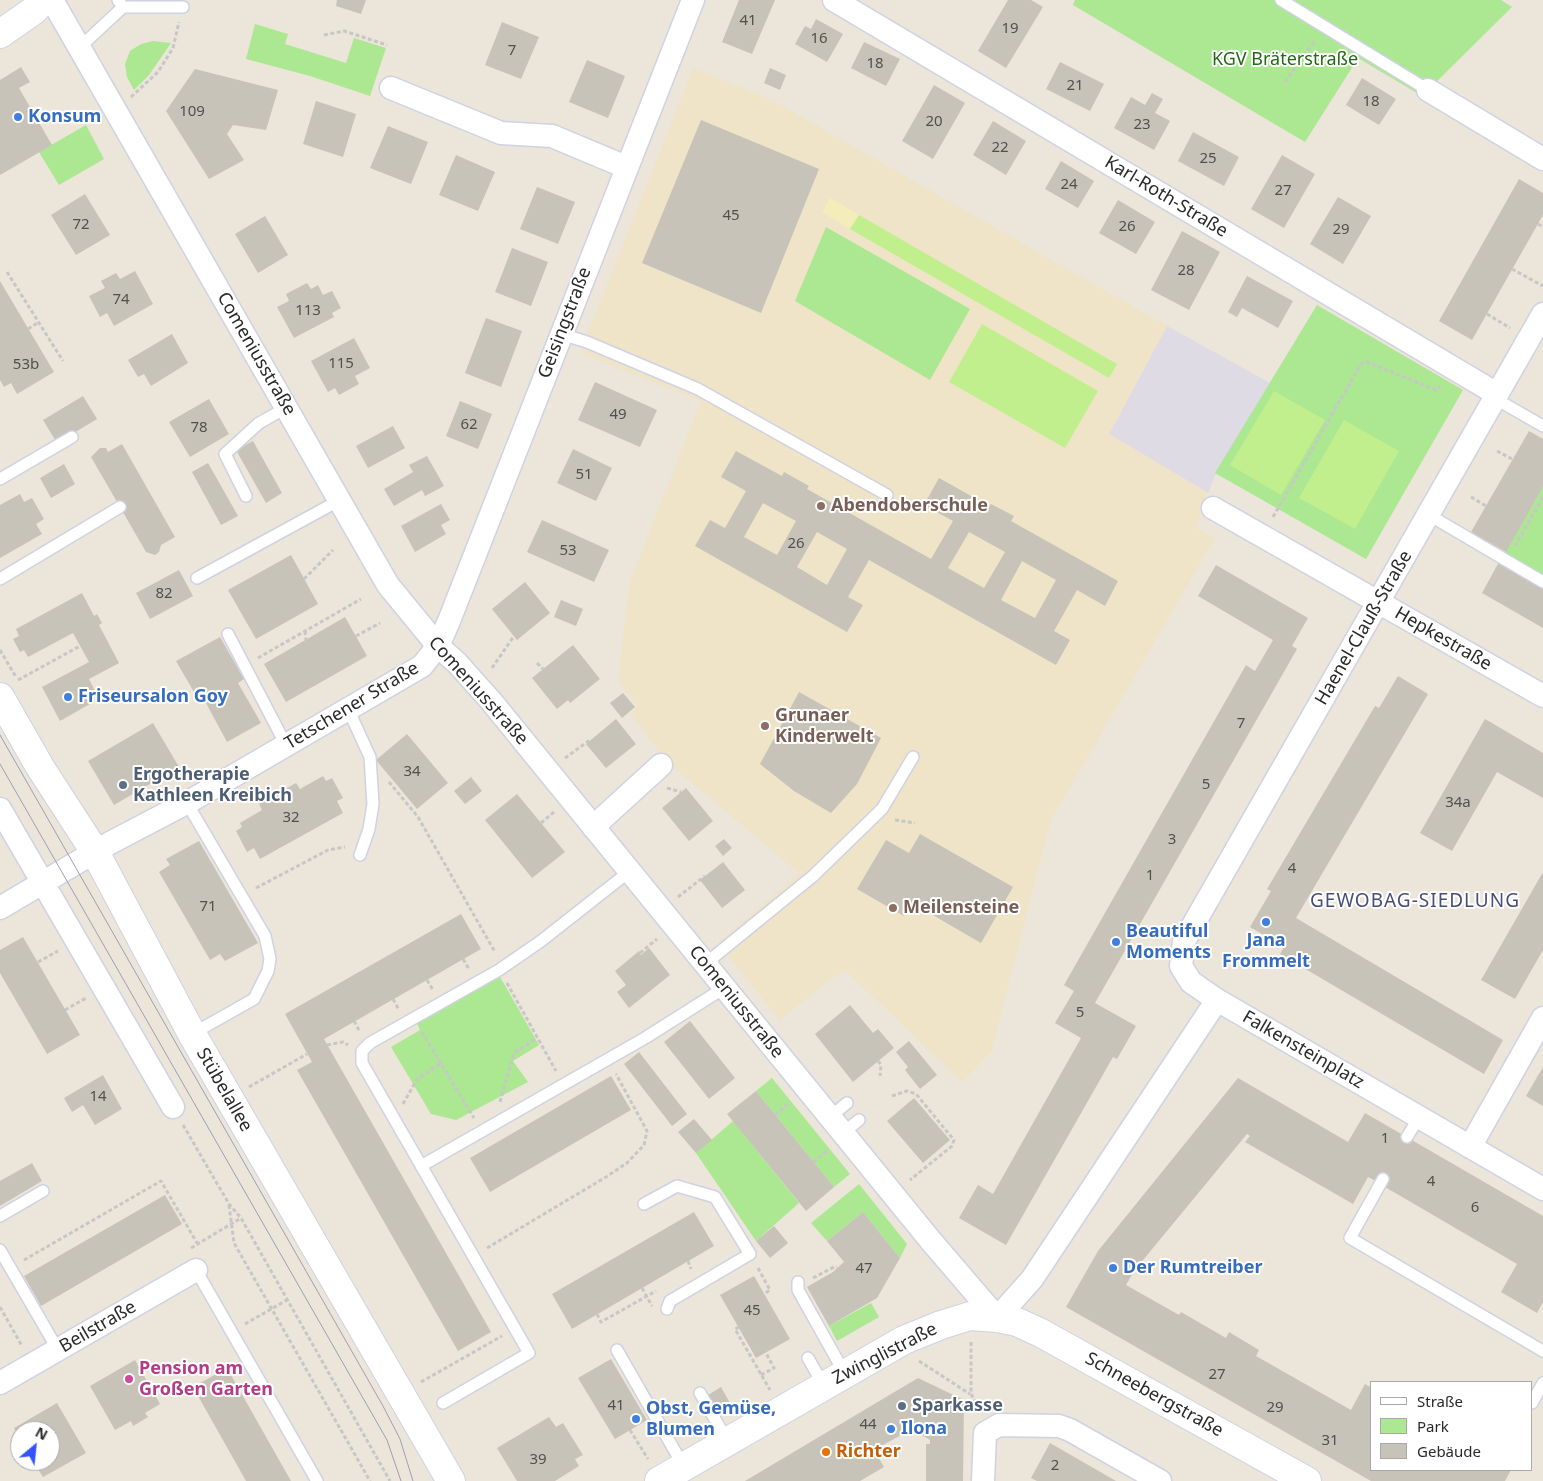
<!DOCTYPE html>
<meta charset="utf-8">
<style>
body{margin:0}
#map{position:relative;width:1543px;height:1481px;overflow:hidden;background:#ece5d9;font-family:"Noto Sans",sans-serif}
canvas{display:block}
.legend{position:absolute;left:1370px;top:1381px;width:162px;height:90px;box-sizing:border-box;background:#fff;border:1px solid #a9a9a9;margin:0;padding:6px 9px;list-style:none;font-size:15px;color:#292929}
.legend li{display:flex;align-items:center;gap:10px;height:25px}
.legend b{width:25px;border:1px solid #a9a9a9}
.north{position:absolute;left:10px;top:1421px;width:50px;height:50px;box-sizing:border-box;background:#fff;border:1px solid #a9a9a9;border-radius:50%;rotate:28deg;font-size:14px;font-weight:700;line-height:20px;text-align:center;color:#292929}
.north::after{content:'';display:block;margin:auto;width:18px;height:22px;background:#3453ff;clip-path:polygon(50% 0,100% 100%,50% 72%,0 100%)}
</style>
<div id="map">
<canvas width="1543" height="1481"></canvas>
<ul class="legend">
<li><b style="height:6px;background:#fff"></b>Straße</li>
<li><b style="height:14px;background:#ace792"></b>Park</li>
<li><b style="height:14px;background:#c7c3b8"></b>Gebäude</li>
</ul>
<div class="north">N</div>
</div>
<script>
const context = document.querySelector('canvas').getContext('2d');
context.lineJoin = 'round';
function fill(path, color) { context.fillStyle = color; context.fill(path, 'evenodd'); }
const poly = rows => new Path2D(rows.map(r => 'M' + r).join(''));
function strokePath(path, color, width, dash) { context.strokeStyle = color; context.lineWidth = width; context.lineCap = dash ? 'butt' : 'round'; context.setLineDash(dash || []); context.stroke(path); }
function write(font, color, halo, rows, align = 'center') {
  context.font = font + ' "Noto Sans",sans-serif'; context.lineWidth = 4; context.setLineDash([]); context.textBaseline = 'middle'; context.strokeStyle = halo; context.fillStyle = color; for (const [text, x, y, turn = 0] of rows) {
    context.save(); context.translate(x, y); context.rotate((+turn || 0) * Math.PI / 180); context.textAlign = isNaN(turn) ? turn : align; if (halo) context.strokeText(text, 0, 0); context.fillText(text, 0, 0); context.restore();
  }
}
fill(poly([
 [1167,326,1270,383,1216,473,1208,493,1109,434]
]), '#dedbe4');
fill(poly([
 [693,68,774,101,1167,326,1109,434,1208,493,1196,528,1215,538,1051,820,991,1052,962,1082,846,971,831,979,780,1020,718,943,799,873,667,762,631,714,638,707,618,681,630,581,701,401,580,353]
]), '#efe4c7');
fill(poly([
 [1075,0,1501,0,1512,7,1422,96,1358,58,1305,142,1073,5],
 [255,24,288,34,285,44,346,63,354,38,386,48,370,96,310,76,246,59],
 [153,41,171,43,149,75,134,90,127,77,125,64,130,51,141,44],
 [86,125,104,159,59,185,39,152],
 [826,227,970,309,930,380,795,301],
 [1317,305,1463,390,1366,559,1215,473],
 [1543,487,1543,587,1499,562],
 [499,975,539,1045,513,1061,528,1082,456,1120,431,1114,391,1047,420,1030,417,1023],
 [772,1078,850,1174,834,1187,756,1091],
 [733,1121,799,1203,756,1241,696,1153],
 [859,1184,907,1244,900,1258,863,1212,827,1241,811,1223],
 [871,1303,879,1317,837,1341,829,1326]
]), '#ace792');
fill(poly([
 [830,198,859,215,850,229,822,212]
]), '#f4edba');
fill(poly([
 [859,215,1117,364,1109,378,850,229],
 [982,324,1098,391,1065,448,949,382],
 [1274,391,1325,420,1281,495,1230,465],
 [1344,420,1399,451,1355,529,1299,498]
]), '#c2ef8d');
fill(poly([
 [337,0,366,0,361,14,336,6],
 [739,0,775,0,752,54,722,42],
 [1008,0,1031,0,1043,7,1006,68,978,51],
 [816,19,843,34,827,62,795,44,805,26,811,29],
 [502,22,539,37,521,79,485,65],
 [864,42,900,59,886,86,851,68],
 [587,60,625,76,608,118,569,102],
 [1060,62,1104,84,1090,111,1046,89],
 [21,67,30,82,19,88,52,145,0,175,0,80],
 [770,68,786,75,780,90,764,83],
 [195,69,278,90,266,130,233,125,227,134,244,160,209,179,166,111],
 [1362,78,1396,99,1379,125,1346,105],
 [934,85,965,103,933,159,902,141],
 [1152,93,1163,99,1155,113,1170,121,1154,150,1114,128,1131,97,1145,105],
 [316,101,356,114,343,157,303,144],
 [701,120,819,169,761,313,642,263],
 [993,121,1026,141,1006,175,973,155],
 [388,126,428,142,411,184,370,168],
 [1193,132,1239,157,1224,186,1178,161],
 [456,155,495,172,478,211,439,195],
 [1282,155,1315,174,1284,228,1251,209],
 [1061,161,1094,181,1078,208,1045,189],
 [1519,179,1543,193,1543,215,1472,340,1439,321],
 [537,187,575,202,558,244,520,229],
 [85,194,110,235,76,255,51,215],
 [1338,197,1371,216,1343,264,1310,244],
 [1118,200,1155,222,1136,254,1099,233],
 [265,216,288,255,258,273,235,234],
 [1182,231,1220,252,1189,310,1151,290],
 [512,248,548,262,531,306,495,292],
 [135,271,153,304,114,326,107,313,100,317,89,296,105,288,101,281,116,273,120,279],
 [1247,276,1293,301,1278,328,1242,308,1237,317,1228,312],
 [0,281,54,372,17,394,11,383,4,387,0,380],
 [307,283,311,289,318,285,323,295,332,291,341,308,332,313,334,317,294,338,277,307,289,301,286,294],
 [486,318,522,331,501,387,465,373],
 [172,334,188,363,151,386,144,374,138,377,128,360],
 [354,338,370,368,355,376,359,384,339,395,335,388,328,392,311,361],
 [595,382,657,410,640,447,578,420],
 [83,396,97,419,57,443,43,420],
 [209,399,229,434,190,457,169,422],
 [460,401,492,414,478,449,446,436],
 [393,426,405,448,368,468,356,446],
 [1529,431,1543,439,1543,487,1506,552,1471,532],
 [253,441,282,493,266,503,236,450],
 [122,444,175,537,161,545,159,552,155,555,146,552,91,457,100,448,106,448,108,452],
 [573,449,612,468,596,501,557,483],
 [736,451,782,476,784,472,809,486,807,489,931,559,953,521,924,505,939,478,989,506,991,504,1014,516,1011,521,1118,581,1105,606,1077,590,1054,631,1070,640,1056,665,869,560,848,597,863,605,847,632,695,546,710,520,725,528,746,491,721,477],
 [763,503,796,521,777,555,744,537],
 [817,532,847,549,827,585,797,567],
 [969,532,1005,552,984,588,948,568],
 [1022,561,1056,580,1035,618,1001,600],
 [427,456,444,486,425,496,422,490,394,506,384,489,413,472,409,465],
 [208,463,238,516,221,525,192,472],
 [64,464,75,484,51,498,40,478],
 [20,494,24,502,32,498,44,519,36,524,42,534,0,558,0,505],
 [441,504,450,520,441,525,446,534,415,552,401,526],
 [542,520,609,550,594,582,527,552],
 [291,555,318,604,256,639,228,590],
 [1499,562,1543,587,1543,628,1482,593],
 [1216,565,1308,618,1292,646,1297,649,1095,1003,1136,1026,1117,1059,1113,1057,1006,1245,959,1218,978,1185,993,1194,1081,1038,1055,1023,1074,991,1064,985,1246,665,1255,671,1273,640,1198,596],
 [179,570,193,596,150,619,136,593],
 [525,582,550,613,517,640,492,609],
 [82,593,94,616,97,614,102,623,99,625,119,663,89,679,96,693,87,698,90,704,60,721,42,687,89,662,73,633,28,657,24,650,20,652,13,639,19,636,16,629],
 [561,600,583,609,576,626,554,617],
 [345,617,367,656,286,702,264,664],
 [220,637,244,679,238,683,261,723,227,742,199,690,194,692,176,661],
 [573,645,600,679,570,703,568,700,557,709,532,678],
 [1398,676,1428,694,1296,918,1503,1040,1484,1074,1280,954,1284,947,1250,927,1271,891,1267,889,1375,706,1379,708],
 [799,692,881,738,857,784,831,813,794,791,760,764],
 [623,693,635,707,622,718,610,703],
 [616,719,636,744,606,768,586,744],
 [1485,719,1543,753,1543,798,1497,772,1452,851,1420,833],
 [153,723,179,767,114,805,88,761],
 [407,734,448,783,417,809,376,760],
 [323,776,326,781,332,778,343,798,337,801,343,813,260,859,254,848,247,852,236,831,242,827,240,823,262,810,259,804,296,783,300,789],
 [471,777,482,791,465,804,454,791],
 [686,788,713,821,689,841,662,808],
 [517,794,565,852,532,878,485,820],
 [920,834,1013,887,981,943,912,903,904,916,857,889,886,840,909,853],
 [724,839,732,848,723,856,715,846],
 [199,841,258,943,225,961,220,954,210,960,159,872,170,865,166,859],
 [723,862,745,890,722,908,700,880],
 [1543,872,1543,950,1515,999,1481,980],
 [461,914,481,949,324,1039,491,1332,458,1351,297,1070,312,1062,285,1014],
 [23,937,80,1035,47,1054,0,973,0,950],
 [649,948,670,975,629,1008,617,992,626,985,615,971,639,951,641,955],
 [850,1005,873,1033,878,1029,894,1048,853,1082,815,1034],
 [690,1021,735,1078,709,1099,664,1042],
 [909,1041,937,1075,920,1089,905,1070,908,1067,896,1052],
 [639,1052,687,1114,672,1126,624,1064],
 [1543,1067,1543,1106,1526,1096],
 [103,1075,122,1109,95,1125,83,1105,72,1112,64,1098],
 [611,1076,631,1110,490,1192,470,1158],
 [1238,1078,1348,1142,1365,1113,1543,1216,1543,1302,1537,1313,1501,1292,1517,1264,1385,1187,1388,1182,1383,1179,1376,1181,1368,1177,1353,1204,1245,1142,1250,1136,1247,1134,1134,1271,1126,1285,1179,1315,1181,1312,1226,1338,1229,1332,1259,1350,1256,1356,1351,1410,1365,1384,1372,1388,1372,1470,1511,1470,1505,1481,1371,1481,1066,1307,1098,1251],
 [756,1091,834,1187,806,1211,727,1114],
 [914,1098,950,1140,923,1163,887,1121],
 [694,1119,712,1140,696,1153,678,1132],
 [32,1163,42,1181,0,1206,0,1181],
 [165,1195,182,1224,41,1306,24,1276],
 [694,1212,714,1246,572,1329,552,1294],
 [863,1212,900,1258,877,1298,829,1326,807,1287,833,1272,844,1262,827,1241],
 [774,1226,788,1243,770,1258,756,1241],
 [754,1276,790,1339,756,1358,720,1295],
 [611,1359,647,1420,615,1439,578,1378],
 [135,1360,160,1404,145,1413,148,1417,133,1426,131,1421,115,1430,90,1386],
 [227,1368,257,1421,291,1481,246,1481,193,1387],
 [918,1378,964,1400,963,1481,926,1481,926,1444,930,1444,930,1440,912,1429,874,1450,884,1467,860,1481,745,1481],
 [721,1387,730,1403,717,1410,708,1395],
 [57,1403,86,1453,43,1477,33,1461,50,1461,50,1431,20,1431,20,1438,14,1428],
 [549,1417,556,1427,563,1423,583,1455,575,1459,579,1466,555,1481,517,1481,497,1448],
 [1050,1443,1116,1481,1037,1481,1031,1478]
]), '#c7c3b8');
const service = poly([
 [118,0,123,7,183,7],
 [1281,0,1428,90],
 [79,48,123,7],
 [561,334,587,342,698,389,887,495],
 [1494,398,1543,426],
 [0,479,72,437],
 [246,496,225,454,259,423,286,408],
 [1429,515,1543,582],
 [197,578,340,500],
 [0,579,120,507],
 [228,634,286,745],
 [348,709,370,757,373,804,369,829,360,855],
 [187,803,265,936,270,959,268,971,254,999,192,1034],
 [705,964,813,876,882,809,913,757],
 [830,1117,847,1103],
 [843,1133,859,1120],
 [1407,1137,1419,1117],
 [421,1166,645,1038,724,988],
 [1383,1179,1350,1238,1543,1351],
 [644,1204,677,1186,715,1197,750,1254,670,1301,667,1309],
 [0,1216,43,1191],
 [0,1250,58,1350],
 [196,1270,317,1481],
 [798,1282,798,1290,845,1374],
 [617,1350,684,1467],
 [808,1358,824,1386],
 [700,1393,728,1442],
 [443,1403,529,1353,362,1063,362,1051,370,1043,499,970,541,941,630,871],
 [1532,1403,1543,1383]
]);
const minor = poly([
 [52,0,388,585,438,646,457,663,491,701,931,1241,997,1318,1032,1279,1217,1000],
 [834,0,1497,394],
 [391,88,501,133,552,136,626,167],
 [1428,90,1543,159],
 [1543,314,1184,941,1181,966,1191,982,1217,1000,1543,1189],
 [1213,508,1543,696],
 [0,809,173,1107],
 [593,827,661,765],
 [0,908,110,843,192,800,422,666,438,646,449,621,693,0],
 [1470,1147,1543,1018],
 [0,1383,196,1270],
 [983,1481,985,1433,999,1425,1059,1426,1070,1430,1160,1481]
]);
const tertiary = poly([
 [0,34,33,11,44,0],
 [0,697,40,767,95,852,192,1034,451,1481],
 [659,1481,904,1340,941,1325,970,1316,997,1318,1017,1322,1041,1333,1307,1481]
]);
strokePath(service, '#cfd2e3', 14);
strokePath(minor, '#cfd2e3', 25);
strokePath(tertiary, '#cfd2e3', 30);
strokePath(poly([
 [324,35,344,31,387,45],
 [1285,82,1315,40],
 [131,97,158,72,173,48,179,22],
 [1538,224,1543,227],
 [1512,269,1543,286],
 [7,272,63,361],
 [1487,314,1510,328],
 [28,329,39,322],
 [1497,451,1512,459],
 [1471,497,1486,506],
 [1273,517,1361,364,1367,362,1436,390,1440,386],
 [1515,546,1543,497],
 [304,579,333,550],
 [305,631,306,640],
 [356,636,380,623],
 [0,650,16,677],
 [258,658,361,599],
 [537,663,543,669],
 [492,668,514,636],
 [18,680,80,646],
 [565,758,590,740],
 [389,782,418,817,495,952],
 [667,788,681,792],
 [895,820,915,823],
 [541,823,554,812],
 [256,888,328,850,345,847],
 [678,897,705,876],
 [640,953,657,939],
 [463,959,469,969],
 [38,962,58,951],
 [427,980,433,990],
 [507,983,556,1071],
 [393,999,399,1010],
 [65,1010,86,998],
 [354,1021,360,1032],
 [422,1032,474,1118],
 [327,1045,343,1042,348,1045],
 [878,1061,881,1065,880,1076],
 [249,1087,307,1054],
 [892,1096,907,1091,916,1094,954,1140,952,1146,910,1180],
 [500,1102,514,1053,537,1038],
 [403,1104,417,1079,440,1064],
 [775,1115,790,1102],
 [183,1125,229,1204,241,1218,390,1481],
 [813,1162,828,1150],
 [229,1205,234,1243,370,1481],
 [191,1248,241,1218],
 [487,1248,606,1177,627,1163,644,1145,647,1131,616,1074],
 [24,1260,161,1181,197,1243],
 [688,1261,691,1269],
 [758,1268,770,1290,764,1294],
 [813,1278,834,1267,837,1267],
 [642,1288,652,1306],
 [0,1307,22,1346],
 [597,1314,601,1322,656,1291],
 [245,1324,287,1300],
 [739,1327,735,1329,770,1390],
 [971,1342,971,1394,981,1411],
 [919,1361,970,1394],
 [761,1375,774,1368,766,1353],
 [421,1382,502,1336],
 [630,1430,648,1459]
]), '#c7c7c7', 3, [4, 2.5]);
strokePath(service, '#fff', 11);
strokePath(minor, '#fff', 22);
strokePath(tertiary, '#fff', 28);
strokePath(poly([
 [0,735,383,1406,400,1439,413,1481],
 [0,764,387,1440,401,1481]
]), '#9c9fb5', 1);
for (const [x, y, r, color] of [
 [18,117,5,"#3f7fe0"],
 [821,506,5,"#8d6e63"],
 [68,697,5,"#3f7fe0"],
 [765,726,5,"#8d6e63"],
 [123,785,5,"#5c6f8a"],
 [893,908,5,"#8d6e63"],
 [1266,922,5,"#3f7fe0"],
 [1116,942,5,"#3f7fe0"],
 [1113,1268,5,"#3f7fe0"],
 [129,1379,5,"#d1479c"],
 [902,1406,5,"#5c6f8a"],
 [636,1419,5,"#3f7fe0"],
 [891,1429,5,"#3f7fe0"],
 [826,1452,5,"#e8710a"]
]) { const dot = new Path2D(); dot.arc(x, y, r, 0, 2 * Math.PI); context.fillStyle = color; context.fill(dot); strokePath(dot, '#fff', 2); }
write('15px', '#50504d', null, [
 ["41",748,21],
 ["19",1010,29],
 ["16",819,39],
 ["7",512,51],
 ["18",875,64],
 ["21",1075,86],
 ["18",1371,102],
 ["109",192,112],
 ["20",934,122],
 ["23",1142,125],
 ["22",1000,148],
 ["25",1208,159],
 ["24",1069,185],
 ["27",1283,191],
 ["45",731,216],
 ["72",81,225],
 ["26",1127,227],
 ["29",1341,230],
 ["28",1186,271],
 ["74",121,300],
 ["113",308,311],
 ["115",341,364],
 ["53b",26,365],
 ["49",618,415],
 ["62",469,425],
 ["78",199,428],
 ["51",584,475],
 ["26",796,544],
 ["53",568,551],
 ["82",164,594],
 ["7",1241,724],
 ["34",412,772],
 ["5",1206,785],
 ["34a",1458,803],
 ["32",291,818],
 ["3",1172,840],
 ["4",1292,869],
 ["1",1150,876],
 ["71",208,907],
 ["5",1080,1013],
 ["14",98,1097],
 ["1",1385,1139],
 ["4",1431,1182],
 ["6",1475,1208],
 ["47",864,1269],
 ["45",752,1311],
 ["27",1217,1375],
 ["41",616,1406],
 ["29",1275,1408],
 ["44",868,1425],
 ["31",1330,1441],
 ["39",538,1460],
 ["2",1055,1466]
]);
write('18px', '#246a15', '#fff', [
 ["KGV Bräterstraße",1285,60]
]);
write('bold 18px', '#366cbe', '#fff', [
 ["Konsum",28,117],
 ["Friseursalon Goy",78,697],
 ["Beautiful",1126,932],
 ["Moments",1126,953],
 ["Jana",1266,941,"center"],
 ["Frommelt",1266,962,"center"],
 ["Der Rumtreiber",1123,1268],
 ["Obst, Gemüse,",646,1409],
 ["Blumen",646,1430],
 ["Ilona",901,1429]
], 'left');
write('18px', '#292929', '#fff', [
 ["Karl-Roth-Straße",1166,197,31],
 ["Geisingstraße",565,323,-69],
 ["Comeniusstraße",256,354,60],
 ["Haenel-Clauß-Straße",1364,628,-60],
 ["Hepkestraße",1443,639,30],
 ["Comeniusstraße",478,691,48],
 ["Tetschener Straße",352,706,-31],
 ["Comeniusstraße",736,1002,51],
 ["Falkensteinplatz",1303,1050,30],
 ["Stübelallee",224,1090,60],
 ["Beilstraße",98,1327,-30],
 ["Zwinglistraße",885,1354,-27],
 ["Schneebergstraße",1154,1395,29]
]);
write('bold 18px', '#785e54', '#fff', [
 ["Abendoberschule",831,506],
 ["Grunaer",775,716],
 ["Kinderwelt",775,737],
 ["Meilensteine",903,908]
], 'left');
write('bold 18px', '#4e5e75', '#fff', [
 ["Ergotherapie",133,775],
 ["Kathleen Kreibich",133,796],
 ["Sparkasse",912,1406]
], 'left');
write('bold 18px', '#b23c85', '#fff', [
 ["Pension am",139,1369],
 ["Großen Garten",139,1390]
], 'left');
write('bold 18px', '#c56008', '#fff', [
 ["Richter",836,1452]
], 'left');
context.letterSpacing = '1px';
write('19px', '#474e7c', '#fff', [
 ["GEWOBAG-SIEDLUNG",1415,902]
]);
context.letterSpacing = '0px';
</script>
